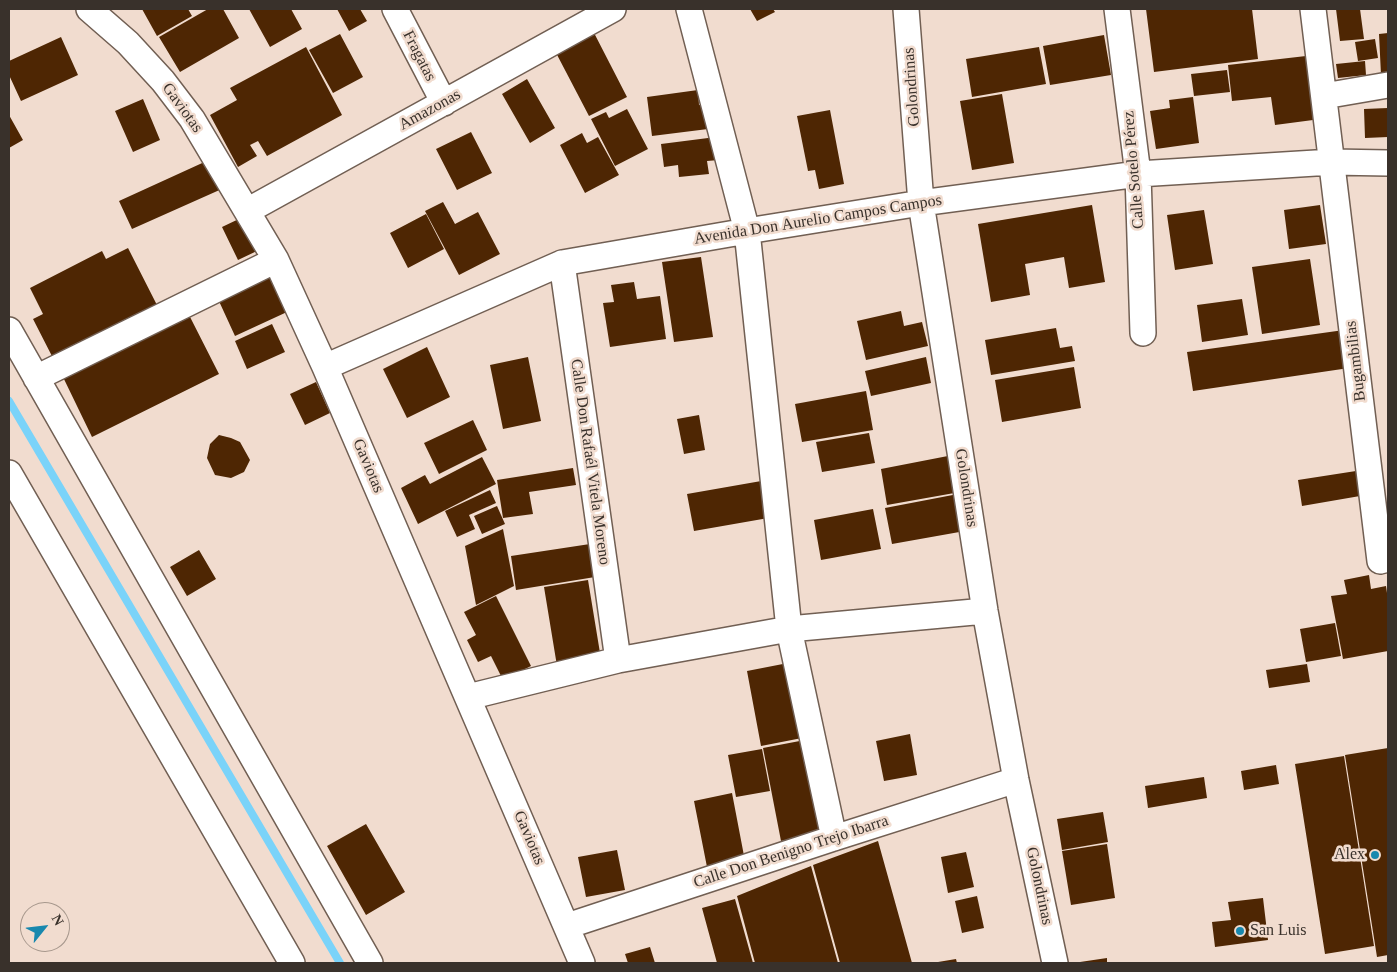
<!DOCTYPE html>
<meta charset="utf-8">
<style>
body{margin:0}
#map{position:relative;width:1397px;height:972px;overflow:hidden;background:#f1dccf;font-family:Georgia,serif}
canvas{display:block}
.frame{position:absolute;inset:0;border:10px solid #39312b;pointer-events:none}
.north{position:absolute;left:20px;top:902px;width:50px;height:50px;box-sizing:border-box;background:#f1dccf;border:1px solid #a7988d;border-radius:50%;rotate:61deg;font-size:14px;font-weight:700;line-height:20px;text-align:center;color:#39312b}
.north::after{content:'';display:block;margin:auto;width:18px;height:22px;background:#1888ae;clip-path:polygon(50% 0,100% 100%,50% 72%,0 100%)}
</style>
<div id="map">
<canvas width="1397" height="972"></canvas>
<div class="frame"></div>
<div class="north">N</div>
</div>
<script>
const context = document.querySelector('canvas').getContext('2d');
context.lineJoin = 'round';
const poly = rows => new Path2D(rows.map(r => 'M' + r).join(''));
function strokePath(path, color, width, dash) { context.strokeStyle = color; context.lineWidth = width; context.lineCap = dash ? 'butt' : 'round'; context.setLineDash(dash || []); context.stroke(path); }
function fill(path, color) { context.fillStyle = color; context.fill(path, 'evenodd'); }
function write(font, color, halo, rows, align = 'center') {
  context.font = font + ' Georgia,serif'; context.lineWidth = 5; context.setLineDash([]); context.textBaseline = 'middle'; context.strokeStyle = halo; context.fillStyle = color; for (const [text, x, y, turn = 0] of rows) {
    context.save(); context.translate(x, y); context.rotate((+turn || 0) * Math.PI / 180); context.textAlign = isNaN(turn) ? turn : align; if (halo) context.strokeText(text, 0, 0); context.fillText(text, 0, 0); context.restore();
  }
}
strokePath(poly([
 [9,401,340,963]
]), '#7ad3f9', 8);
fill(poly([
 [142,9,188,9,192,16,157,36],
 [208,9,223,9,239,38,180,72,159,37],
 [249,9,291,9,302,29,270,47],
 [337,9,360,9,367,21,349,31],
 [750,9,773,9,775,12,757,21],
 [1146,9,1252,9,1258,59,1154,72],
 [1336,9,1360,9,1364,39,1340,41],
 [592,29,627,97,589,116,554,49],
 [1388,33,1388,74,1381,75,1379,34],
 [340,34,363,77,333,93,309,50],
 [1104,35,1111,75,1050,85,1043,46],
 [61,37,78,75,21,101,9,75,9,61],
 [1375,39,1378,58,1358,61,1355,42],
 [306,47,342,115,267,156,258,141,250,145,257,156,238,167,210,115,237,100,230,88],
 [1039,47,1046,84,972,97,966,59],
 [1306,56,1313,120,1275,125,1271,97,1232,101,1228,65],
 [1365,61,1366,75,1338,78,1336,64],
 [1227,70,1230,92,1194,96,1191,74],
 [527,79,555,128,530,143,502,94],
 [698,90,699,105,713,103,716,128,652,136,647,97],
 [1002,94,1014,163,972,170,960,101],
 [1193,97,1199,143,1156,149,1150,111,1170,108,1169,100],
 [143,99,160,140,133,152,115,111],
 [1388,108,1388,137,1365,138,1364,109],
 [627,109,648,149,615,166,591,119,606,112,609,118],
 [830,110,844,184,819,189,815,170,808,171,797,116],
 [9,115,23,140,9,148],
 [471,132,492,173,457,190,436,149],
 [582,133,587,143,598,137,619,175,585,193,560,145],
 [716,137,719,160,707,161,709,174,679,177,678,165,664,167,661,144],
 [211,159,224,188,132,229,119,201],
 [443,202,455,224,478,212,500,254,459,275,425,211],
 [1092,205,1105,282,1069,288,1064,257,1025,264,1030,295,991,302,978,224],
 [1320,205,1326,244,1289,249,1284,210],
 [1204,210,1213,264,1175,270,1167,215],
 [426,214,444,249,408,268,390,233],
 [243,217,259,250,238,260,222,227],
 [128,248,160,311,56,364,33,319,43,314,30,288,102,251,106,259],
 [701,257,713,337,674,342,662,262],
 [1310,259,1320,325,1262,334,1252,267],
 [270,275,287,312,235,336,218,299],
 [634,282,637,299,660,296,666,339,610,347,603,303,614,302,611,285],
 [1242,299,1248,335,1202,342,1197,305],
 [901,311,904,326,922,322,928,346,866,360,857,321],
 [188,313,219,374,92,437,62,375],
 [272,324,285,352,247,369,235,341],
 [1056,328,1060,348,1072,346,1075,361,991,375,985,340],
 [1344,330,1349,368,1193,391,1187,352],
 [427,347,450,397,407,418,383,369],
 [528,357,541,421,503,429,490,365],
 [926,357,931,383,871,396,865,371],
 [1074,367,1081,408,1002,422,995,380],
 [316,382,330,413,305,425,290,394],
 [866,391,873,430,802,442,795,404],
 [699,415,705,450,684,454,677,419],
 [473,420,487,450,439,474,424,443],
 [869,433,875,463,822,472,816,442],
 [219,435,231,438,240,442,250,460,244,472,231,478,215,475,207,458,210,444],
 [953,455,960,492,887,505,881,469],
 [482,457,496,484,418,524,401,488,425,475,430,484],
 [573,468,576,485,529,492,533,514,503,518,497,480],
 [1356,471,1360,496,1302,506,1298,480],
 [767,480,774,517,694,531,687,494],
 [490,490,496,503,469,515,475,529,457,537,445,511],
 [958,494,965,531,892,544,885,508],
 [497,506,505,524,482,534,474,516],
 [873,509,881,549,821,560,814,520],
 [503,529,514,586,476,605,465,546],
 [590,544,595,577,516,590,511,556],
 [199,550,216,579,187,596,170,567],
 [1369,575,1371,589,1386,586,1388,600,1388,651,1343,659,1331,596,1347,594,1344,580],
 [588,580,601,659,557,666,544,587],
 [496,596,531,666,503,680,491,656,478,662,467,640,476,635,464,612],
 [1335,623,1341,656,1306,662,1300,629],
 [788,663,802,738,761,746,747,671],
 [1307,664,1310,682,1269,688,1266,670],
 [910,734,917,775,884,781,876,741],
 [805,740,823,833,781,841,763,748],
 [1388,748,1388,955,1377,957,1345,755],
 [762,749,770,791,736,797,728,755],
 [1344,756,1374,946,1325,954,1295,764],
 [1276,765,1279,784,1244,790,1241,771],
 [1204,777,1207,798,1148,808,1145,786],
 [732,793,745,861,707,867,694,801],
 [1103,812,1108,842,1062,850,1057,819],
 [366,824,405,892,366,915,327,846],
 [878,841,912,963,840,963,813,865],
 [1107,844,1115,898,1071,905,1062,851],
 [617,850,625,890,586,897,578,857],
 [966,852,974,887,948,893,941,857],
 [811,866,838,963,755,963,737,896],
 [977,896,984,928,962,933,955,901],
 [1263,898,1268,940,1215,947,1212,922,1231,920,1228,902],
 [735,899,753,963,717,963,702,908],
 [650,947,655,963,628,963,625,954],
 [1107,958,1107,963,1080,963,1080,962],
 [956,959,957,963,938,963,938,962]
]), '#4e2603');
const street = poly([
 [89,9,128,43,163,81,192,119,276,260,325,367,582,963],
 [395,9,444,103],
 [689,9,747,231,789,629,834,838],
 [906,9,921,203,985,611,1016,780,1055,963],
 [1117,9,1138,174,1143,333],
 [1313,9,1380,561,1388,559],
 [1324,96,1388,85],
 [247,211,613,9],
 [562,263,618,660],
 [9,330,370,963],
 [325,367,562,263,747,231,921,203,1138,174,1332,162,1388,163],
 [36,378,276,260],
 [9,473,292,963],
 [468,697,618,660,789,629,985,611],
 [567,926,834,838,1016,780]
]);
strokePath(street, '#715f53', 28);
strokePath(street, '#fff', 25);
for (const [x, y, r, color] of [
 [1375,855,5,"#1888ae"],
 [1240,931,5,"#1888ae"]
]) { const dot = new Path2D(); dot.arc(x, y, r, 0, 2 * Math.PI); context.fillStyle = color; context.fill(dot); strokePath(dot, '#f1dccf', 2); }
write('16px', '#39312b', '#f1dccf', [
 ["Fragatas",419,56,63],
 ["Golondrinas",912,87,-94],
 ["Gaviotas",182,108,54],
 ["Amazonas",430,110,-29],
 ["Calle Sotelo Pérez",1134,170,-95],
 ["Avenida Don Aurelio Campos Campos",818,220,-9],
 ["Bugambilias",1356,361,-97],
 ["Calle Don Rafaél Vitela Moreno",590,462,82],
 ["Gaviotas",368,466,67],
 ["Golondrinas",966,488,81],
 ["Gaviotas",529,838,67],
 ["Calle Don Benigno Trejo Ibarra",791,852,-18],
 ["Golondrinas",1039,886,78]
]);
write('16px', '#39312b', '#f1dccf', [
 ["Alex",1365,855],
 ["San Luis",1250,931,"left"]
], 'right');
</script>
